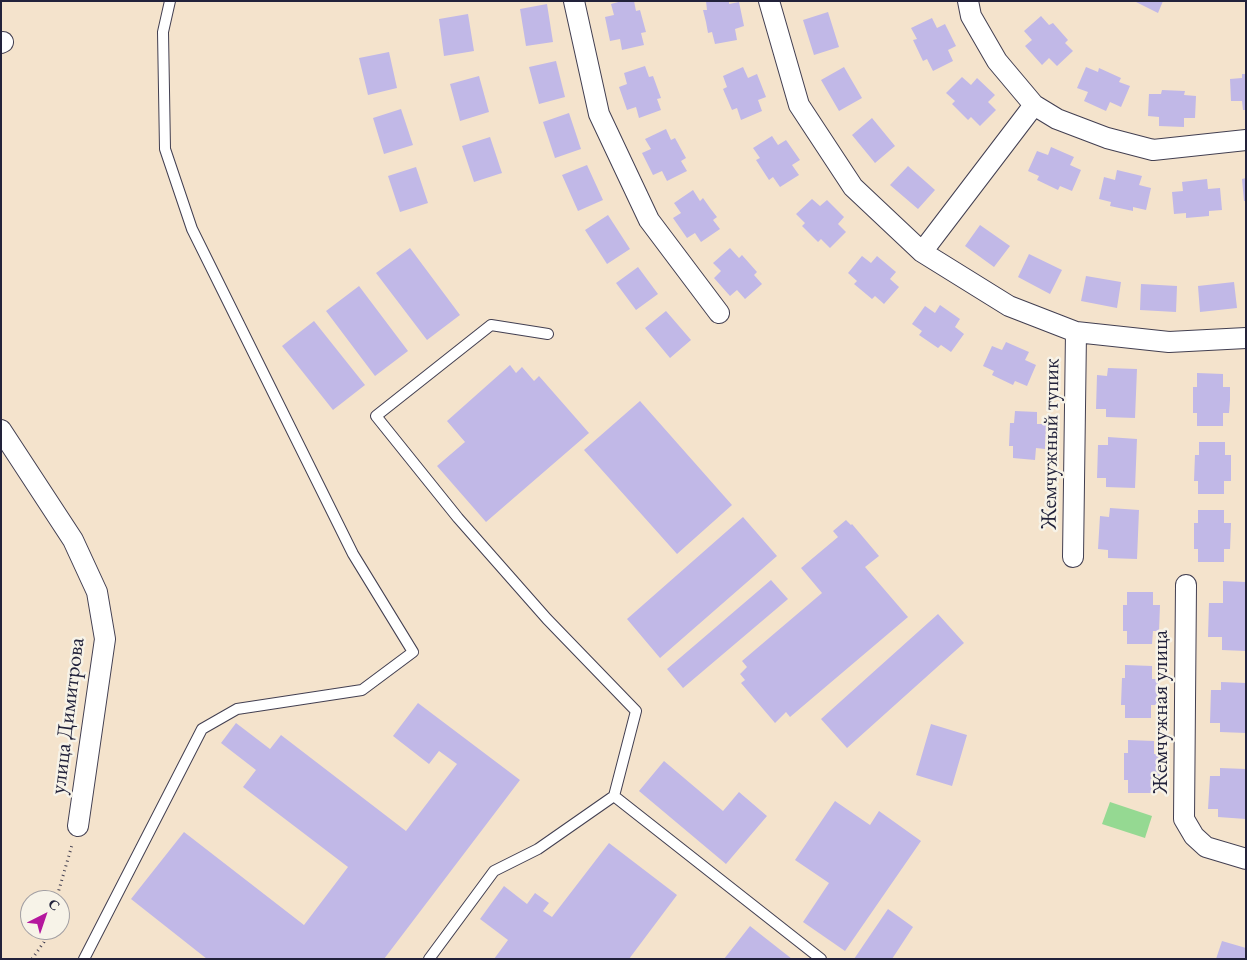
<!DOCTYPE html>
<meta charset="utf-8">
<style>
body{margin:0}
#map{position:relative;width:1247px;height:960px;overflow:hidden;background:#f4e3cc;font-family:"EB Garamond",serif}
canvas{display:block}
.frame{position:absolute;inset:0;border:2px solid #22223b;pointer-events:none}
.north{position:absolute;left:20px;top:890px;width:50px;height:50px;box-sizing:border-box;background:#f7f3e8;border:1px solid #a29fa3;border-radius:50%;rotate:41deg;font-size:14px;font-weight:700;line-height:20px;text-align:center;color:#22223b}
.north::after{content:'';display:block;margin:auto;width:18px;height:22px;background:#b5179e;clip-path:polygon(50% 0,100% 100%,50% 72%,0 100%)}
</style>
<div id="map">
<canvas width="1247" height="960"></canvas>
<div class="frame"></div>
<div class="north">С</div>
</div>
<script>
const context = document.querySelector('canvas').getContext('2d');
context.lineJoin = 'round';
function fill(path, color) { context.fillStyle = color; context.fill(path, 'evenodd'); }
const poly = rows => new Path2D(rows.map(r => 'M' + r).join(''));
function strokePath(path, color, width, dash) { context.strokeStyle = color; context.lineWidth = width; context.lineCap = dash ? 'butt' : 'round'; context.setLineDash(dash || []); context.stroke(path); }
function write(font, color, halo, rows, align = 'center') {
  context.font = font + ' "EB Garamond",serif'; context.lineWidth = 5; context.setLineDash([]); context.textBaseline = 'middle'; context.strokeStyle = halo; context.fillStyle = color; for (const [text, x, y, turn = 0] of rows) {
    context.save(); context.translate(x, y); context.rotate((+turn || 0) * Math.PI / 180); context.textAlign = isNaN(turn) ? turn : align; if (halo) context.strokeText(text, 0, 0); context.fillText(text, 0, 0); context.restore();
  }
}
fill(poly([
 [1110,802,1152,816,1145,838,1102,824]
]), '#95d992');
fill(poly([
 [622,1,634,1,636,11,640,10,646,32,641,33,644,45,622,50,620,39,610,41,605,17,614,15,611,4],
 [706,1,729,1,729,4,739,2,744,26,735,29,737,40,715,44,712,32,708,33,706,22,703,10,707,10],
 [1134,1,1163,1,1158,13],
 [547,4,553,42,526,46,520,9],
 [828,12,839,47,814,55,803,20],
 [468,14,474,51,444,56,439,19],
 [1041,16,1049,25,1053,23,1068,40,1065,43,1073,51,1057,66,1049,58,1042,65,1025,46,1032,40,1024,31],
 [932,18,937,28,945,24,956,46,948,50,953,61,933,71,927,59,923,61,913,40,917,39,911,28],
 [389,52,397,88,368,95,359,58],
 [556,61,565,97,539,104,529,67],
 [645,66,649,77,653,76,661,98,657,99,661,110,639,118,636,107,627,110,619,87,627,84,624,73],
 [743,67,748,78,757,74,766,97,758,100,762,111,741,120,737,108,732,110,723,89,727,87,723,76],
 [844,67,862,98,839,111,821,80],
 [1086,67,1098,72,1099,68,1121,78,1119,82,1130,86,1121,107,1110,102,1106,111,1084,101,1088,92,1077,88],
 [1242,74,1246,74,1246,110,1243,110,1242,101,1231,101,1230,79,1242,78],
 [479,76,489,112,460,121,450,84],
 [962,77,971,85,977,78,995,95,988,102,996,110,980,126,971,117,968,120,952,104,955,101,946,93],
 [1162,90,1185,91,1184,95,1196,96,1195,118,1184,118,1184,127,1159,126,1159,117,1148,116,1149,94,1161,94],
 [401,109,413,145,384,154,373,118],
 [569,113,581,149,555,158,543,122],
 [872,118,895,146,875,163,852,135],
 [666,129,671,140,675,138,686,158,681,161,687,171,667,181,662,171,653,175,642,153,651,149,645,139],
 [772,136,778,145,786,140,800,160,792,165,799,175,780,187,773,177,769,180,756,160,760,158,753,148],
 [490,137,502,173,474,182,462,146],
 [1051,147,1074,157,1070,165,1081,170,1072,191,1060,186,1058,190,1037,180,1039,176,1028,171,1037,151,1048,155],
 [587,165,603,200,578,211,562,175],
 [908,166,935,190,918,209,890,185],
 [416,167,428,203,400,212,388,176],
 [1117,170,1142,176,1139,185,1151,188,1146,210,1133,207,1133,211,1110,206,1111,202,1099,199,1104,177,1115,180],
 [1246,178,1246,201,1244,201,1242,179],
 [1207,179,1208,189,1220,188,1222,210,1209,211,1209,216,1186,218,1186,213,1174,214,1172,192,1183,191,1182,182],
 [693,190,700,201,703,198,710,208,717,217,713,220,720,229,701,242,695,233,687,238,673,218,681,213,674,203],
 [812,199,820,206,827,200,844,217,838,224,846,232,830,248,821,239,818,242,802,226,805,223,796,214],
 [608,215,630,249,607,264,585,230],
 [980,225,1010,246,994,267,965,246],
 [410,248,460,315,427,340,376,273],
 [730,248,739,258,742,255,757,272,754,275,762,284,745,299,737,290,730,296,714,278,721,271,713,263],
 [1029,254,1062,270,1050,294,1018,277],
 [862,256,871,263,877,256,896,272,890,279,899,287,884,304,875,296,872,299,854,284,857,281,848,273],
 [638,267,658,294,636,310,616,283],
 [1086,276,1121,282,1117,308,1081,301],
 [1234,282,1237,308,1200,312,1198,286],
 [1141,284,1177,286,1176,312,1140,310],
 [359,286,408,351,375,376,326,311],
 [940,305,960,319,955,327,964,334,951,352,941,345,938,348,919,335,922,331,912,324,925,306,935,313],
 [666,311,691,340,670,358,645,328],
 [314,321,365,385,333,410,282,346],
 [1006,342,1029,352,1025,360,1036,365,1027,386,1015,381,1013,385,992,375,994,371,983,366,992,346,1002,350],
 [510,365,516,373,522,367,534,381,539,376,589,433,486,522,437,466,465,442,447,421],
 [1108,368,1137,369,1135,418,1106,417,1106,409,1096,409,1097,375,1107,376],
 [1197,373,1223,374,1223,387,1230,387,1230,400,1229,413,1223,413,1223,426,1197,426,1197,413,1193,413,1193,387,1197,387],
 [640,401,732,505,677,554,584,450],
 [1015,411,1037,412,1037,424,1046,424,1045,449,1036,448,1035,460,1013,458,1013,446,1009,446,1010,423,1014,423],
 [1108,437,1137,439,1135,488,1106,487,1106,478,1097,478,1098,445,1108,445],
 [1199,442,1225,442,1225,455,1231,455,1231,481,1224,481,1224,494,1198,494,1198,481,1194,481,1195,455,1199,455],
 [1110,508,1139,510,1137,559,1108,558,1108,550,1098,549,1100,516,1109,517],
 [1198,510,1224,510,1224,523,1231,523,1230,549,1224,549,1224,562,1198,562,1198,549,1194,549,1194,523,1198,523],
 [743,517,777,556,660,658,627,619],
 [846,520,851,525,852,524,879,556,865,567,908,617,790,717,786,712,775,723,741,683,745,680,740,674,747,667,742,661,822,593,801,568,838,537,833,531],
 [771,580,788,599,683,688,667,669],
 [1223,581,1246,582,1246,651,1222,650,1222,637,1208,637,1209,603,1223,603],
 [1127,592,1153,592,1153,605,1160,605,1159,631,1153,631,1152,644,1127,644,1127,631,1123,631,1123,605,1127,605],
 [938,614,964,643,847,748,821,719],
 [1125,665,1152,666,1152,679,1158,679,1158,705,1151,705,1151,718,1125,718,1125,705,1121,705,1122,678,1125,678],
 [1221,682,1246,683,1246,733,1220,732,1220,723,1210,723,1211,690,1221,690],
 [418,703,520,780,384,959,207,959,131,899,184,832,304,925,348,867,243,787,256,770,221,743,236,723,270,749,281,735,406,831,457,764,439,751,429,764,393,736],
 [931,724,967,735,952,786,916,775],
 [1128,740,1154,741,1154,754,1161,754,1160,780,1154,780,1154,793,1128,793,1128,780,1124,780,1124,753,1128,753],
 [664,761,723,811,739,792,767,816,726,864,639,791],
 [1220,768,1246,769,1246,819,1218,817,1218,809,1208,809,1210,776,1220,776],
 [835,801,870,825,879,811,921,841,845,951,803,922,829,883,795,860],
 [609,843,677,895,629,959,494,959,508,940,480,919,504,886,527,904,535,893,549,903,543,911,552,917],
 [888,909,913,927,892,959,854,959],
 [750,926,792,959,724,959],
 [1222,941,1246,948,1246,959,1216,959]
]), '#c1b8e7');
const lane = poly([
 [548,334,491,325,376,416,458,518,547,619,636,711,614,796,821,959],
 [84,959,202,729,237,709,362,690,413,652,353,554,192,229,165,149,163,32,170,1],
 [429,959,494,871,538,849,614,796]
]);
const street = poly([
 [574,1,599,114,649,220,719,313],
 [769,1,799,105,853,187,922,252,1009,306,1076,332,1169,342,1246,338],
 [968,1,971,16,997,61,1034,105,1057,119,1107,138,1153,150,1246,140],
 [1,43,3,42],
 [922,252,1034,105],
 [1,430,73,540,97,592,105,639,78,826],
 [1073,557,1076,332],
 [1186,585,1184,819,1194,836,1206,847,1246,859]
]);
strokePath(lane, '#423f51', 12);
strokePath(street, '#423f51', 22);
strokePath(poly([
 [56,900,72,845],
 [32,959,44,942,47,930]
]), '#423f51', 3, [1, 4]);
strokePath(lane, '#fff', 10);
strokePath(street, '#fff', 20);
write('22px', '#22223b', '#f7f3e8', [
 ["Жемчужный тупик",1051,444,-89],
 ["Жемчужная улица",1161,712,-90],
 ["улица Димитрова",68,716,-83]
]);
</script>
